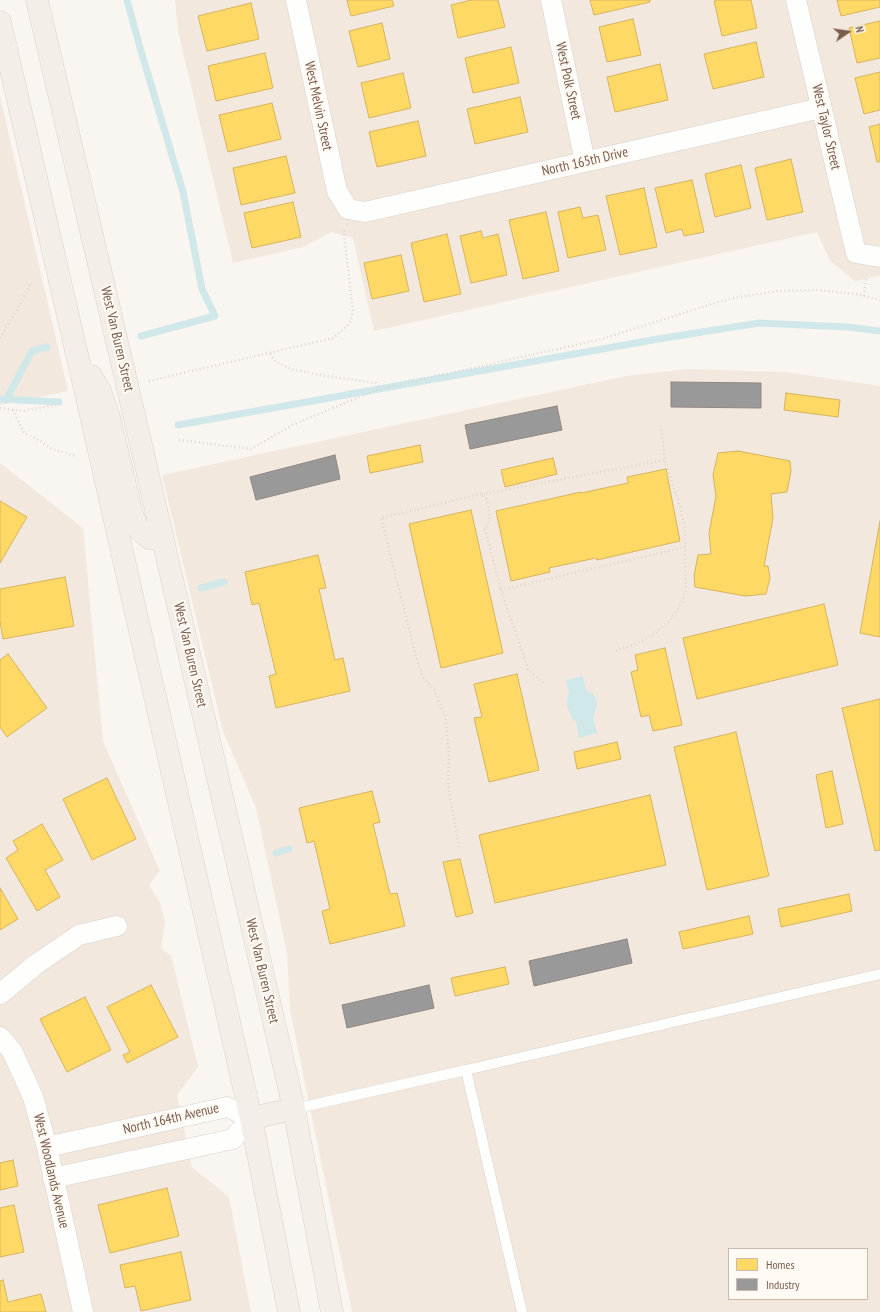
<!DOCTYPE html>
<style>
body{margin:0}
#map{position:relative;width:880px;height:1312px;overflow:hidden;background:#f9f5f0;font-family:"PT Sans Narrow",sans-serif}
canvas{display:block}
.legend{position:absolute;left:728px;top:1248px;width:140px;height:52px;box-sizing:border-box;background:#fffaf3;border:1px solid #cabbb1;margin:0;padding:5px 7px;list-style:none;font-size:12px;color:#7a5c4d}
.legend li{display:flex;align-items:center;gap:8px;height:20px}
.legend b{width:20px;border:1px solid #cabbb1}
.north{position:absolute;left:828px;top:12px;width:40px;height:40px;-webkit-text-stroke:3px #fffaf3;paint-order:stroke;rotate:77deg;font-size:11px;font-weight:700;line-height:16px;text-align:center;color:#7a5c4d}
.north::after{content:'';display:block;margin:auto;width:14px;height:18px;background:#7a5c4d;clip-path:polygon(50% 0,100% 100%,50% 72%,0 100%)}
</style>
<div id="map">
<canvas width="880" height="1312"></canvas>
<ul class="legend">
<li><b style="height:11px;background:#ffd966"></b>Homes</li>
<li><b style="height:11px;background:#999"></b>Industry</li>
</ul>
<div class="north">N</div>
</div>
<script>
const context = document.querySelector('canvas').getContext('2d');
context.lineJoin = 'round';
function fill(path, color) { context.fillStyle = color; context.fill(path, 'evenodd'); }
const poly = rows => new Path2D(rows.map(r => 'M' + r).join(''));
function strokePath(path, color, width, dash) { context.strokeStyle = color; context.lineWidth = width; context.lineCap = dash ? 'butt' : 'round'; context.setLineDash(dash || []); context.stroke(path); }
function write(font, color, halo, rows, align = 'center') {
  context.font = font + ' "PT Sans Narrow",sans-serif'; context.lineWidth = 4; context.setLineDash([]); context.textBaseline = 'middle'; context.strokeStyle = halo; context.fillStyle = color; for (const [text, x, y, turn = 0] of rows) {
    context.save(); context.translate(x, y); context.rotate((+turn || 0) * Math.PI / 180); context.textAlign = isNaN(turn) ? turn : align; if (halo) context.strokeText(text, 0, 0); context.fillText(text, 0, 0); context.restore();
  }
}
fill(poly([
 [175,0,880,0,880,276,855,281,830,261,817,232,374,331,353,238,331,232,303,247,233,263,178,31],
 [0,96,68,391,0,405],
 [686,369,785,372,880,386,880,1312,352,1312,290,1010,287,953,256,808,223,731,162,475,626,376],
 [729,1249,867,1249,867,1299,729,1299],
 [0,463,83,528,103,741,160,871,149,885,160,903,165,921,161,949,171,955,198,1067,177,1095,192,1167,229,1197,251,1312,0,1312]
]), '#f2e8de');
fill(poly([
 [583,676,586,690,593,694,596,699,597,705,595,713,593,718,597,733,579,738,576,721,573,720,567,707,567,699,569,693,566,680]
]), '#d0e8ea');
const homes = poly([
 [347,0,392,0,394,6,351,16,347,0],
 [471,0,498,0,505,27,458,38,451,5,471,0],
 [590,0,650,0,650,2,594,15,590,0],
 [717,0,751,0,757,28,722,36,714,1,717,0],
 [837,0,880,0,880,7,841,16,837,0],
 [251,3,259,39,207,51,198,16,251,3],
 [633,19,641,55,607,62,599,27,633,19],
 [880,21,880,58,857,63,849,28,880,21],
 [382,23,390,59,358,67,349,31,382,23],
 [756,42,764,77,713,89,704,54,756,42],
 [511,47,519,83,473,93,465,58,511,47],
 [265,53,273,88,216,101,208,66,265,53],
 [660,64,668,100,615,112,607,77,660,64],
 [880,72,880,110,864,114,855,78,880,72],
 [403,73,411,108,369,118,361,83,403,73],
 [520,97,528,132,475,144,467,109,520,97],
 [272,103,281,139,228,152,219,115,272,103],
 [418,121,426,156,377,167,369,132,418,121],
 [880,124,880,162,877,162,869,127,880,124],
 [286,156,295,193,241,205,233,168,286,156],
 [791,159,803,212,767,220,755,168,791,159],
 [741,165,751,208,715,217,705,174,741,165],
 [692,180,704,232,684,236,682,229,666,233,655,188,692,180],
 [644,188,657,247,620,255,606,196,644,188],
 [293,202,301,237,252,248,244,213,293,202],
 [580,207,583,218,598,215,606,250,568,258,558,212,580,207],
 [546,212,559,271,523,279,509,220,546,212],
 [481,231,483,238,498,234,507,275,471,283,460,236,481,231],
 [447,234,461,294,424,302,411,243,447,234],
 [401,255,409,291,372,299,364,263,401,255],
 [786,393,840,400,838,417,784,410,786,393],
 [420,445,423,462,370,473,367,456,420,445],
 [738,451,790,461,791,471,787,492,771,494,773,518,764,566,768,566,770,578,766,594,745,596,695,587,694,576,698,555,711,554,709,533,716,496,713,475,718,453,738,451],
 [553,458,557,474,505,487,501,470,553,458],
 [666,469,680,541,597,560,596,558,549,568,550,572,511,581,496,511,581,492,581,493,628,483,627,477,666,469],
 [0,501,27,517,0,563,0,501],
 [471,510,503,653,441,668,409,524,471,510],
 [880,521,880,637,860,633,880,521],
 [318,555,326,588,319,589,335,660,343,658,350,691,276,708,269,676,276,674,259,603,252,605,245,572,318,555],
 [65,577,74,626,3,639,0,621,0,589,65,577],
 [824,604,838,665,697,699,683,638,824,604],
 [665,648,682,725,653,731,649,715,641,717,631,672,638,670,635,655,665,648],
 [8,654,47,708,7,737,0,727,0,660,8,654],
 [517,674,539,770,489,782,474,718,482,717,474,684,517,674],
 [880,699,880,850,875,851,842,708,880,699],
 [736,732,769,876,707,890,674,747,736,732],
 [617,742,621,759,577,769,574,752,617,742],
 [832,771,843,824,826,828,816,775,832,771],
 [107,778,136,839,92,860,63,799,107,778],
 [372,791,380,822,373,824,390,894,397,893,405,926,330,944,322,911,330,909,314,841,307,843,299,808,372,791],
 [650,795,666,865,495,903,479,835,650,795],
 [42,824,63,860,45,870,60,897,37,911,6,858,18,850,13,841,42,824],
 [460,859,473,913,456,917,443,862,460,859],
 [0,888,18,919,0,930,0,888],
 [849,894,852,911,781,927,778,909,849,894],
 [749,916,753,934,683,949,679,932,749,916],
 [505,967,509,984,455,996,451,978,505,967],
 [151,985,178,1037,127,1063,123,1055,130,1052,107,1007,151,985],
 [85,997,111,1050,67,1072,40,1019,85,997],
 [13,1160,18,1186,0,1190,0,1163,13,1160],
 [167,1188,179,1236,110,1253,98,1205,167,1188],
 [14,1205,24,1252,0,1257,0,1208,14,1205],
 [181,1252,191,1300,141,1311,135,1286,125,1288,120,1265,181,1252],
 [3,1280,8,1302,41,1294,46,1312,0,1312,0,1281,3,1280]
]);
fill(homes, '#ffd966');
strokePath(homes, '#d7b45e', 1);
const industry = poly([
 [671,382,761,383,761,408,671,407,671,382],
 [557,406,562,430,470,449,465,425,557,406],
 [335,455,340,479,256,500,250,477,335,455],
 [627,939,632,963,534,986,529,961,627,939],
 [429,985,434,1008,347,1028,342,1005,429,985]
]);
fill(industry, '#999');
strokePath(industry, '#908782', 1);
strokePath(poly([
 [127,0,141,51,183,192,202,289,215,316,141,336],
 [0,399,59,402],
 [6,400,32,351,47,347],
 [178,425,658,339,759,323,847,327,880,331],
 [201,588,224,582],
 [276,853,289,849]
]), '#d0e8ea', 7);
const lane = poly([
 [466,1070,880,974],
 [294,1109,466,1070,522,1312]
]);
const street = poly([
 [296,0,337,191,348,209,365,212,821,108],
 [551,0,585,162],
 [796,0,856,253,880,257],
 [0,994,35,965,79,935,117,926],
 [0,1037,12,1051,33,1097,47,1147,83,1312],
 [47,1147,227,1107,251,1118,233,1139,53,1178]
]);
const primary = poly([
 [37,0,143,453,294,1109,332,1312],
 [0,22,84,385,251,1118,289,1312],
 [91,376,100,391,109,417,132,514,138,528,149,538,163,539],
 [251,1118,294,1109]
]);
strokePath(lane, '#d7d1cb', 11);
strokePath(street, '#d7d1cb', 21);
strokePath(primary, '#dad1cc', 23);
strokePath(poly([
 [864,296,866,280,865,276],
 [0,338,22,301,30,285],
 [270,354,276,362,291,369,326,376,376,383,379,389],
 [149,381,333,338,349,324,353,312,344,235,345,228],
 [0,408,22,411,56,405],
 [13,410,24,433,39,440,52,449,76,456],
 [179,440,251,449,292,425,379,389,602,339,718,302,738,297,779,291,817,290,856,294,880,300],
 [482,494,665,460],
 [616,651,640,642,657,632,672,618,682,602,686,589,685,528,679,503,665,460,661,426],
 [543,683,528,669,501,590,685,547],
 [459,847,448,786,449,754,445,715,434,690,423,677,419,668,381,518,482,494,487,500,489,510,489,522,485,529,501,590]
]), '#dcd5d0', 2.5, [1, 3]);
strokePath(lane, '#fefefd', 10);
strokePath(street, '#fefefd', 20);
strokePath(primary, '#f3eee8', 22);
write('14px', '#7a5c4d', '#fffaf3', [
 ["West Polk Street",568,81,78],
 ["West Melvin Street",318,106,78],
 ["West Taylor Street",826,127,77],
 ["North 165th Drive",585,162,-13],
 ["West Van Buren Street",117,339,77],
 ["West Van Buren Street",190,655,77],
 ["West Van Buren Street",262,971,77],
 ["North 164th Avenue",171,1119,-13],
 ["West Woodlands Avenue",51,1171,77]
]);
</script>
